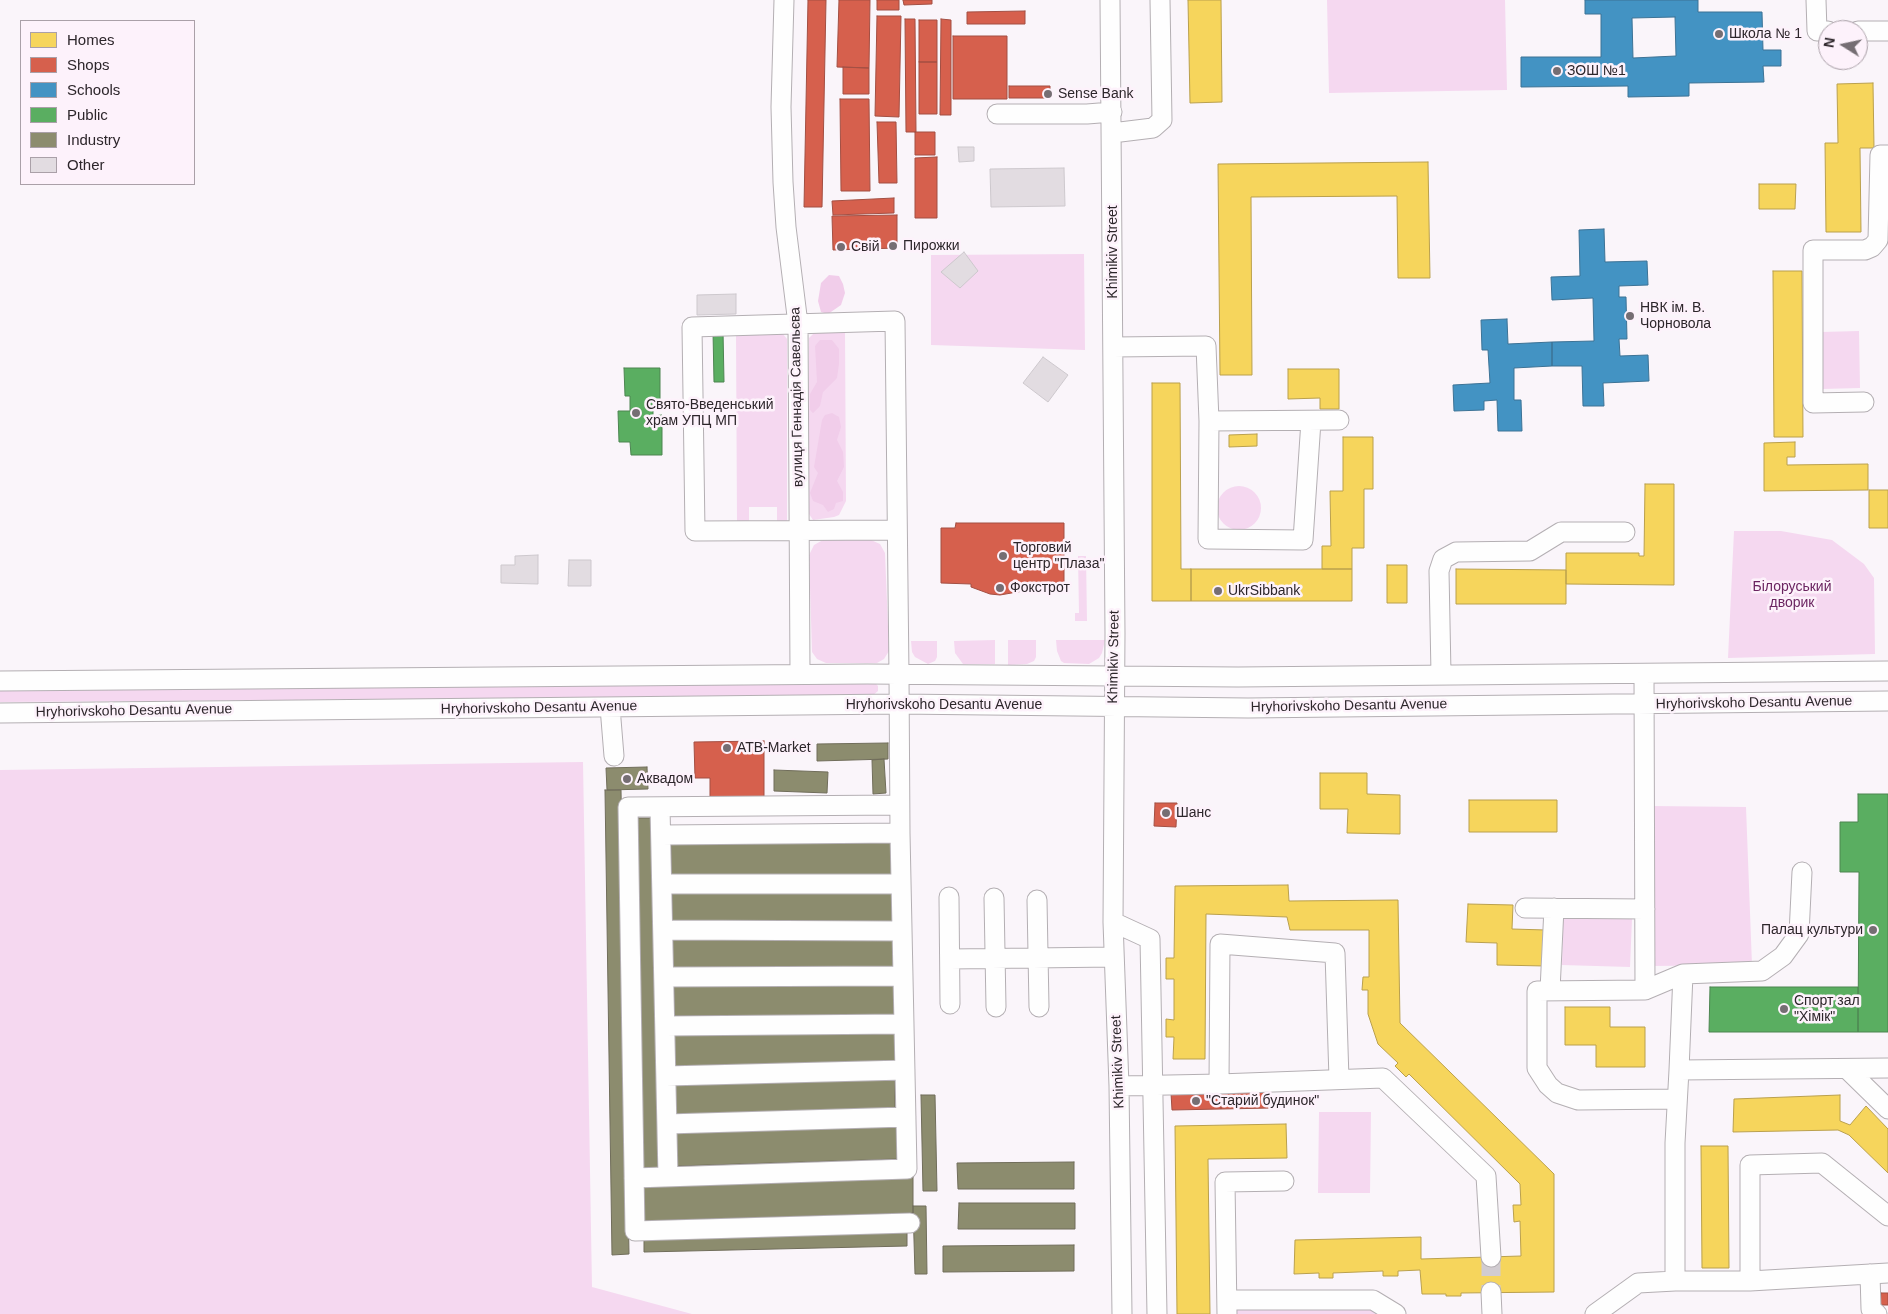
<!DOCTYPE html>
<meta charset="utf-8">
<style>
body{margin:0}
#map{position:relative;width:1888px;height:1314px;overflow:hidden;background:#faf5fa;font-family:Helvetica,sans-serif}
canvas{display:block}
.legend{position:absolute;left:20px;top:20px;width:175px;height:165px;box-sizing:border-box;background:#fdf2fb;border:1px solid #aaa0a8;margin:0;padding:6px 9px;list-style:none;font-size:15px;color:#2d262b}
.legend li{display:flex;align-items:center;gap:10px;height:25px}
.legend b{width:25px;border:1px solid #aaa0a8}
.north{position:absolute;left:1818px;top:20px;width:50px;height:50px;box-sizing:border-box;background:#fdf2fb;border:1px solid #aaa0a8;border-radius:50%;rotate:280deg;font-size:14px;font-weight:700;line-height:20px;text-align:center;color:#2d262b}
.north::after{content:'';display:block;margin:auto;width:18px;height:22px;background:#756e73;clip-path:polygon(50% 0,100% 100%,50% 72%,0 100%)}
</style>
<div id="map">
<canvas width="1888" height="1314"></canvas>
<ul class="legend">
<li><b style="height:14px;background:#f6d55c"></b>Homes</li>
<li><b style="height:14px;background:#d6604d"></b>Shops</li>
<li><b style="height:14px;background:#4393c3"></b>Schools</li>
<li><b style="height:14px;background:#5aae61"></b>Public</li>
<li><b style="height:14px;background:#8c8c6e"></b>Industry</li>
<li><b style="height:14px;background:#e2dce1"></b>Other</li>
</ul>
<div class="north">N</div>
</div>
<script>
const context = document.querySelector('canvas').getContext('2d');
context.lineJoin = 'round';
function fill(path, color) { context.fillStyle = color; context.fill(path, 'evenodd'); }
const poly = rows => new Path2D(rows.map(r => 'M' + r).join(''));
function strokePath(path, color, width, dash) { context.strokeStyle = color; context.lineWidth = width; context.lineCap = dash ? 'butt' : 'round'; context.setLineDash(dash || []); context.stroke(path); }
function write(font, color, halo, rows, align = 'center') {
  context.font = font + ' Helvetica,sans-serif'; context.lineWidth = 5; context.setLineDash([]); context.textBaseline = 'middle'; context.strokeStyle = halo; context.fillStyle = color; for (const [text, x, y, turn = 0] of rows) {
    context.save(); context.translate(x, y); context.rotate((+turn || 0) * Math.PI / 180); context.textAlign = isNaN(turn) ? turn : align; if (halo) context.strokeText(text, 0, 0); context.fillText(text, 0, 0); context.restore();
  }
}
fill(poly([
 [1327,0,1505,0,1507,90,1329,93],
 [1084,254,1085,350,931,345,931,255],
 [843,329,845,332,846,501,839,515,834,517,813,520,809,514,809,338,815,332],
 [1859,331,1860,388,1822,389,1821,332],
 [783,334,787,339,787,520,784,524,777,524,777,507,749,507,749,523,737,523,736,335],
 '1217 508a22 22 0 1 1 44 0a22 22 0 1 1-44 0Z',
 [1734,531,1781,531,1832,540,1864,564,1874,578,1875,654,1728,658],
 [823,540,871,540,880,544,885,553,889,651,884,659,877,663,826,663,817,659,812,652,809,555,814,545],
 [1078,556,1086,556,1087,621,1075,621,1075,613,1079,613],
 [995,640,995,664,963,664,955,653,954,641],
 [1008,640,1036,640,1036,657,1034,661,1027,664,1008,665],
 [1056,640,1105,640,1102,653,1099,658,1089,664,1064,663,1061,661,1057,651],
 [911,641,937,641,937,657,935,661,928,664,915,657,912,652],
 [875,683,878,686,878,691,872,696,0,702,0,691],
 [583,762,592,1287,692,1314,0,1314,0,770],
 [1651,806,1746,807,1752,965,1651,966],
 [1563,918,1632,919,1630,967,1562,965],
 [1319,1112,1371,1112,1370,1193,1318,1193],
 [1234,1307,1372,1308,1378,1314,1234,1314]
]), '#f5d8f0');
fill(poly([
 [829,275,839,276,843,284,845,293,841,305,828,314,821,312,818,301,821,283],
 [820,340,832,340,839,349,839,364,837,378,823,392,820,406,813,413,810,410,810,394,817,382,815,346],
 [832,413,839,417,841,427,837,440,843,452,844,467,837,481,843,492,843,501,836,503,834,509,828,512,823,505,813,501,810,493,818,473,814,467,822,420,825,415]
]), '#f1cdea');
const homes = poly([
 [1188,0,1221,0,1222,102,1190,103,1188,0],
 [1873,83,1874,148,1860,148,1861,232,1826,232,1825,143,1838,143,1837,84,1873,83],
 [1428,162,1430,278,1398,278,1397,196,1251,197,1252,375,1220,375,1218,164,1428,162],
 [1759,184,1796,184,1795,209,1759,209,1759,184],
 [1773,271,1802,271,1803,437,1774,437,1773,271],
 [1288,369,1339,369,1339,409,1320,409,1320,398,1288,399,1288,369],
 [1152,383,1180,383,1181,569,1191,569,1191,601,1152,601,1152,383],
 [1257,434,1257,446,1229,447,1229,435,1257,434],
 [1343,437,1373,437,1373,489,1364,489,1364,548,1352,548,1352,569,1322,569,1322,546,1331,546,1330,491,1343,491,1343,437],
 [1795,442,1795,457,1787,457,1787,465,1868,464,1868,490,1764,491,1764,443,1795,442],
 [1645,484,1674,484,1674,585,1566,584,1566,553,1639,553,1639,556,1644,556,1645,484],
 [1869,490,1888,490,1888,528,1869,528,1869,490],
 [1387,565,1407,565,1407,603,1387,603,1387,565],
 [1191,569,1352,569,1352,601,1191,601,1191,569],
 [1456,569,1566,570,1566,604,1456,604,1456,569],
 [1320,773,1367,773,1367,794,1400,795,1400,834,1347,833,1348,809,1320,809,1320,773],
 [1469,800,1557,800,1557,832,1469,832,1469,800],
 [1288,885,1289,901,1398,900,1400,1023,1554,1174,1554,1292,1461,1293,1461,1296,1446,1296,1446,1294,1422,1294,1420,1270,1398,1271,1398,1276,1383,1276,1383,1271,1333,1273,1333,1278,1319,1278,1319,1273,1294,1274,1295,1240,1421,1237,1421,1259,1521,1256,1520,1221,1514,1222,1513,1205,1521,1205,1520,1184,1409,1074,1406,1077,1395,1066,1398,1063,1378,1044,1368,1014,1368,990,1362,990,1363,977,1369,977,1369,930,1290,930,1287,917,1206,914,1205,1059,1173,1059,1174,1037,1166,1037,1166,1019,1174,1020,1174,979,1166,979,1166,958,1174,958,1175,886,1288,885],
 [1468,904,1513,905,1512,929,1546,930,1545,966,1497,965,1497,943,1466,942,1468,904],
 [1565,1007,1610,1007,1610,1027,1645,1027,1645,1067,1596,1067,1596,1045,1565,1045,1565,1007],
 [1840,1095,1840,1121,1850,1125,1866,1106,1888,1129,1888,1173,1849,1135,1838,1130,1733,1132,1734,1099,1840,1095],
 [1286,1124,1287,1158,1208,1159,1210,1314,1177,1314,1175,1126,1286,1124],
 [1701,1146,1728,1146,1729,1268,1702,1268,1701,1146]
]);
fill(homes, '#f6d55c');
strokePath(homes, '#baa04d', 1);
const shops = poly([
 [808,0,826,0,822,207,804,207,808,0],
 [839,0,870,0,869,68,837,67,839,0],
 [877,0,899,0,899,10,877,10,877,0],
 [903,0,932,0,932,4,904,5,903,0],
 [1025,11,1025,24,967,24,967,12,1025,11],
 [877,16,901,16,899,117,875,116,877,16],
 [905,19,915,19,916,132,906,132,905,19],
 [941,19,951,20,951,115,940,115,941,19],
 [919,20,937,20,937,62,919,62,919,20],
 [953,36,1007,36,1007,99,953,99,953,36],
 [919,62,937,62,937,114,919,114,919,62],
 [843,67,869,68,869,94,843,94,843,67],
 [1009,86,1050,86,1050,98,1009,98,1009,86],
 [840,99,869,99,870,191,841,191,840,99],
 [877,122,896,122,897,183,879,183,877,122],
 [915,132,935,132,935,155,915,155,915,132],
 [937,157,937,218,915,218,915,158,937,157],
 [894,198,894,213,833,215,832,201,894,198],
 [897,215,897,248,833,250,832,216,897,215],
 [956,523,1064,523,1064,583,1034,583,1034,586,1023,591,1000,595,990,594,971,587,971,584,941,583,941,528,955,528,956,523],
 [764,741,764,801,710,802,710,778,695,778,694,742,764,741],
 [1155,803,1177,803,1176,827,1154,826,1155,803],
 [1271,1090,1271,1108,1221,1109,1221,1091,1271,1090],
 [1221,1091,1221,1109,1172,1110,1171,1093,1221,1091],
 [1881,1293,1888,1293,1888,1305,1880,1305,1881,1293]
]);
fill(shops, '#d6604d');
strokePath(shops, '#a34f43', 1);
const schools = poly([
 [1585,0,1698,0,1698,12,1762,12,1763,50,1781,50,1781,66,1763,66,1764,82,1689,83,1689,96,1628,97,1628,86,1521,87,1521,57,1601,57,1601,14,1585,14,1585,0],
 [1675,17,1676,56,1633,58,1632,18,1675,17],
 [1604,229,1605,262,1647,261,1648,285,1619,286,1619,297,1626,297,1627,339,1619,339,1620,356,1648,355,1649,381,1603,383,1604,406,1583,406,1582,366,1552,366,1552,342,1594,341,1593,298,1552,300,1551,277,1580,276,1579,230,1604,229],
 [1507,319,1508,344,1552,342,1552,366,1514,368,1514,400,1521,400,1522,431,1498,431,1497,400,1484,401,1484,410,1454,411,1453,385,1490,383,1488,350,1482,350,1481,320,1507,319]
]);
fill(schools, '#4393c3');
strokePath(schools, '#3c7295', 1);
const public = poly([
 [713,331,723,331,724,382,714,382,713,331],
 [624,368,660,368,660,399,653,400,653,416,662,415,662,455,631,455,630,442,619,442,618,411,630,411,630,396,625,396,624,368],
 [1858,794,1888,794,1888,1032,1858,1032,1859,872,1840,872,1840,822,1858,822,1858,794],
 [1710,987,1858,987,1858,1032,1709,1032,1710,987]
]);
fill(public, '#5aae61');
strokePath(public, '#4c8551', 1);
const industry = poly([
 [888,743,888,759,817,761,817,744,888,743],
 [884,759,886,793,873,794,872,760,884,759],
 [647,767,648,789,607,790,606,768,647,767],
 [774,770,828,772,827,793,774,791,774,770],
 [605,790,621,790,629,1254,612,1255,605,790],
 [635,818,653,818,658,1169,641,1169,635,818],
 [671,839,894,839,894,875,671,876,671,839],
 [672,891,895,892,895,924,672,923,672,891],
 [673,937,897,939,896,971,672,968,673,937],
 [674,983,894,983,894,1016,674,1016,674,983],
 [895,1030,895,1062,673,1066,673,1034,895,1030],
 [895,1079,895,1111,676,1114,675,1082,895,1079],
 [921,1095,935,1095,937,1191,923,1191,921,1095],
 [896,1123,897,1159,676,1166,675,1130,896,1123],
 [1074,1162,1074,1189,958,1189,957,1163,1074,1162],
 [913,1177,913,1213,641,1221,640,1187,913,1177],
 [959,1203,1075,1203,1075,1229,958,1229,959,1203],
 [913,1206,926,1206,927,1274,915,1274,913,1206],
 [907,1231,907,1246,644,1252,644,1238,907,1231],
 [1074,1245,1074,1271,943,1272,943,1246,1074,1245]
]);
fill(industry, '#8c8c6e');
strokePath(industry, '#706d5a', 1);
const building = poly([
 [958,147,974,147,974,161,959,162,958,147],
 [1064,168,1065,206,991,207,990,169,1064,168],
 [964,252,978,271,960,288,941,272,964,252],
 [736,294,736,314,697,315,697,295,736,294],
 [1043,357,1068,375,1048,402,1023,383,1043,357],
 [538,555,538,584,501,583,501,565,515,565,515,556,538,555],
 [569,560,591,560,591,586,568,586,569,560]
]);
fill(building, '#e2dce1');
strokePath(building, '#cdc8cd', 1);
strokePath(poly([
 [1491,1257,1491,1292]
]), '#d1ccd1', 19, [19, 9]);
const minor = poly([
 [784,0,781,107,783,182,786,227,798,324,800,674],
 [1110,0,1115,633,1113,922,1119,1086,1122,1314],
 [1816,0,1817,31,1828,31],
 [1858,31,1888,31],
 [997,114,1087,114,1112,112],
 [1112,133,1153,128,1162,120,1160,0],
 [1113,347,1206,346,1209,421,1339,420],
 [1864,402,1813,403,1813,250,1865,250,1872,247,1878,240,1880,155,1888,155],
 [1209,421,1208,539,1303,540,1311,421],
 [1441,674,1439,571,1443,559,1456,552,1530,551,1561,532,1625,532],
 [1644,674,1645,990],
 [0,681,867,674,1238,677,1888,671],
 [610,707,614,756],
 [0,713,899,704,1248,708,1888,701],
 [899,805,628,807,635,1231,910,1223],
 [660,807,668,1177],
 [661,835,900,833],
 [662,884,901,884],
 [949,897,950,1004],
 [994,898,996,1007],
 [1037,900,1039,1007],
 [1525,908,1645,909],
 [1113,922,1150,939,1157,1314],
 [663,930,902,931],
 [950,959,1114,957],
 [1683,974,1679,1070,1888,1068],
 [664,977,903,976],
 [1550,990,1554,908],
 [665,1026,904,1024],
 [1847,1069,1888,1109],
 [666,1076,905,1070],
 [1219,1084,1220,944,1335,953,1339,1079],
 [1119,1086,1219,1084,1383,1078,1486,1176,1491,1257],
 [1677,1099,1578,1100,1557,1093,1548,1085,1537,1068,1537,991,1645,990,1683,974,1762,971,1783,956,1799,934,1802,872],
 [667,1124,906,1117],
 [634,1178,907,1169,900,833,899,675,895,321,692,327,695,531,897,530],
 [1870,1274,1871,1309,1877,1314],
 [1675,1281,1750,1281,1888,1273],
 [1750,1281,1750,1165,1822,1163,1888,1216],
 [1491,1292,1492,1314],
 [1227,1300,1373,1300,1396,1314],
 [1227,1314,1225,1182,1284,1181],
 [1595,1314,1638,1283,1675,1281,1675,1143,1679,1070]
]);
strokePath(minor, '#b4afb3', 21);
strokePath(minor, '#fefefe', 19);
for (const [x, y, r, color] of [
 [1719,34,5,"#756e73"],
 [1557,71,5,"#756e73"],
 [1048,94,5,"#756e73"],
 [893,246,5,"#756e73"],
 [841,247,5,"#756e73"],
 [1630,316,5,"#756e73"],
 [636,413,5,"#756e73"],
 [1003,556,5,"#756e73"],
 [1000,588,5,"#756e73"],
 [1218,591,5,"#756e73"],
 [727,748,5,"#756e73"],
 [627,779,5,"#756e73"],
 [1166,813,5,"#756e73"],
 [1873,930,5,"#756e73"],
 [1784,1009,5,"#756e73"],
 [1196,1101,5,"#756e73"]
]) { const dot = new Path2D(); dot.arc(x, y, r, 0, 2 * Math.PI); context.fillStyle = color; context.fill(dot); strokePath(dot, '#fdf2fb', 2); }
write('14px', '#2d262b', '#fdf2fb', [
 ["Школа № 1",1729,34],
 ["ЗОШ №1",1567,71],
 ["Sense Bank",1058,94],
 ["Пирожки",903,246],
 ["Свій",851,247],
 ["НВК ім. В.",1640,308],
 ["Чорновола",1640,324],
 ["Свято-Введенський",646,405],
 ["храм УПЦ МП",646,421],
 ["Торговий",1013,548],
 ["центр \"Плаза\"",1013,564],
 ["Фокстрот",1010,588],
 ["UkrSibbank",1228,591],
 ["ATB-Market",737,748],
 ["Аквадом",637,779],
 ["Шанс",1176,813],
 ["Палац культури",1863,930,"right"],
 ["Спорт зал",1794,1001],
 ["\"Хімік\"",1794,1017],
 ["\"Старий будинок\"",1206,1101]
], 'left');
write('14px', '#2d262b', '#fdf2fb', [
 ["Khimikiv Street",1113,252,-90],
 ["вулиця Геннадія Савельєва",797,397,-91],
 ["Khimikiv Street",1114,657,-89],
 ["Hryhorivskoho Desantu Avenue",1754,703,-1],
 ["Hryhorivskoho Desantu Avenue",944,705],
 ["Hryhorivskoho Desantu Avenue",1349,706,-1],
 ["Hryhorivskoho Desantu Avenue",539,708,-1],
 ["Hryhorivskoho Desantu Avenue",134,711,-1],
 ["Khimikiv Street",1118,1062,-92]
]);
write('14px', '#6b2561', '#fdf2fb', [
 ["Білоруський",1792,587],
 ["дворик",1792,603]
]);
</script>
